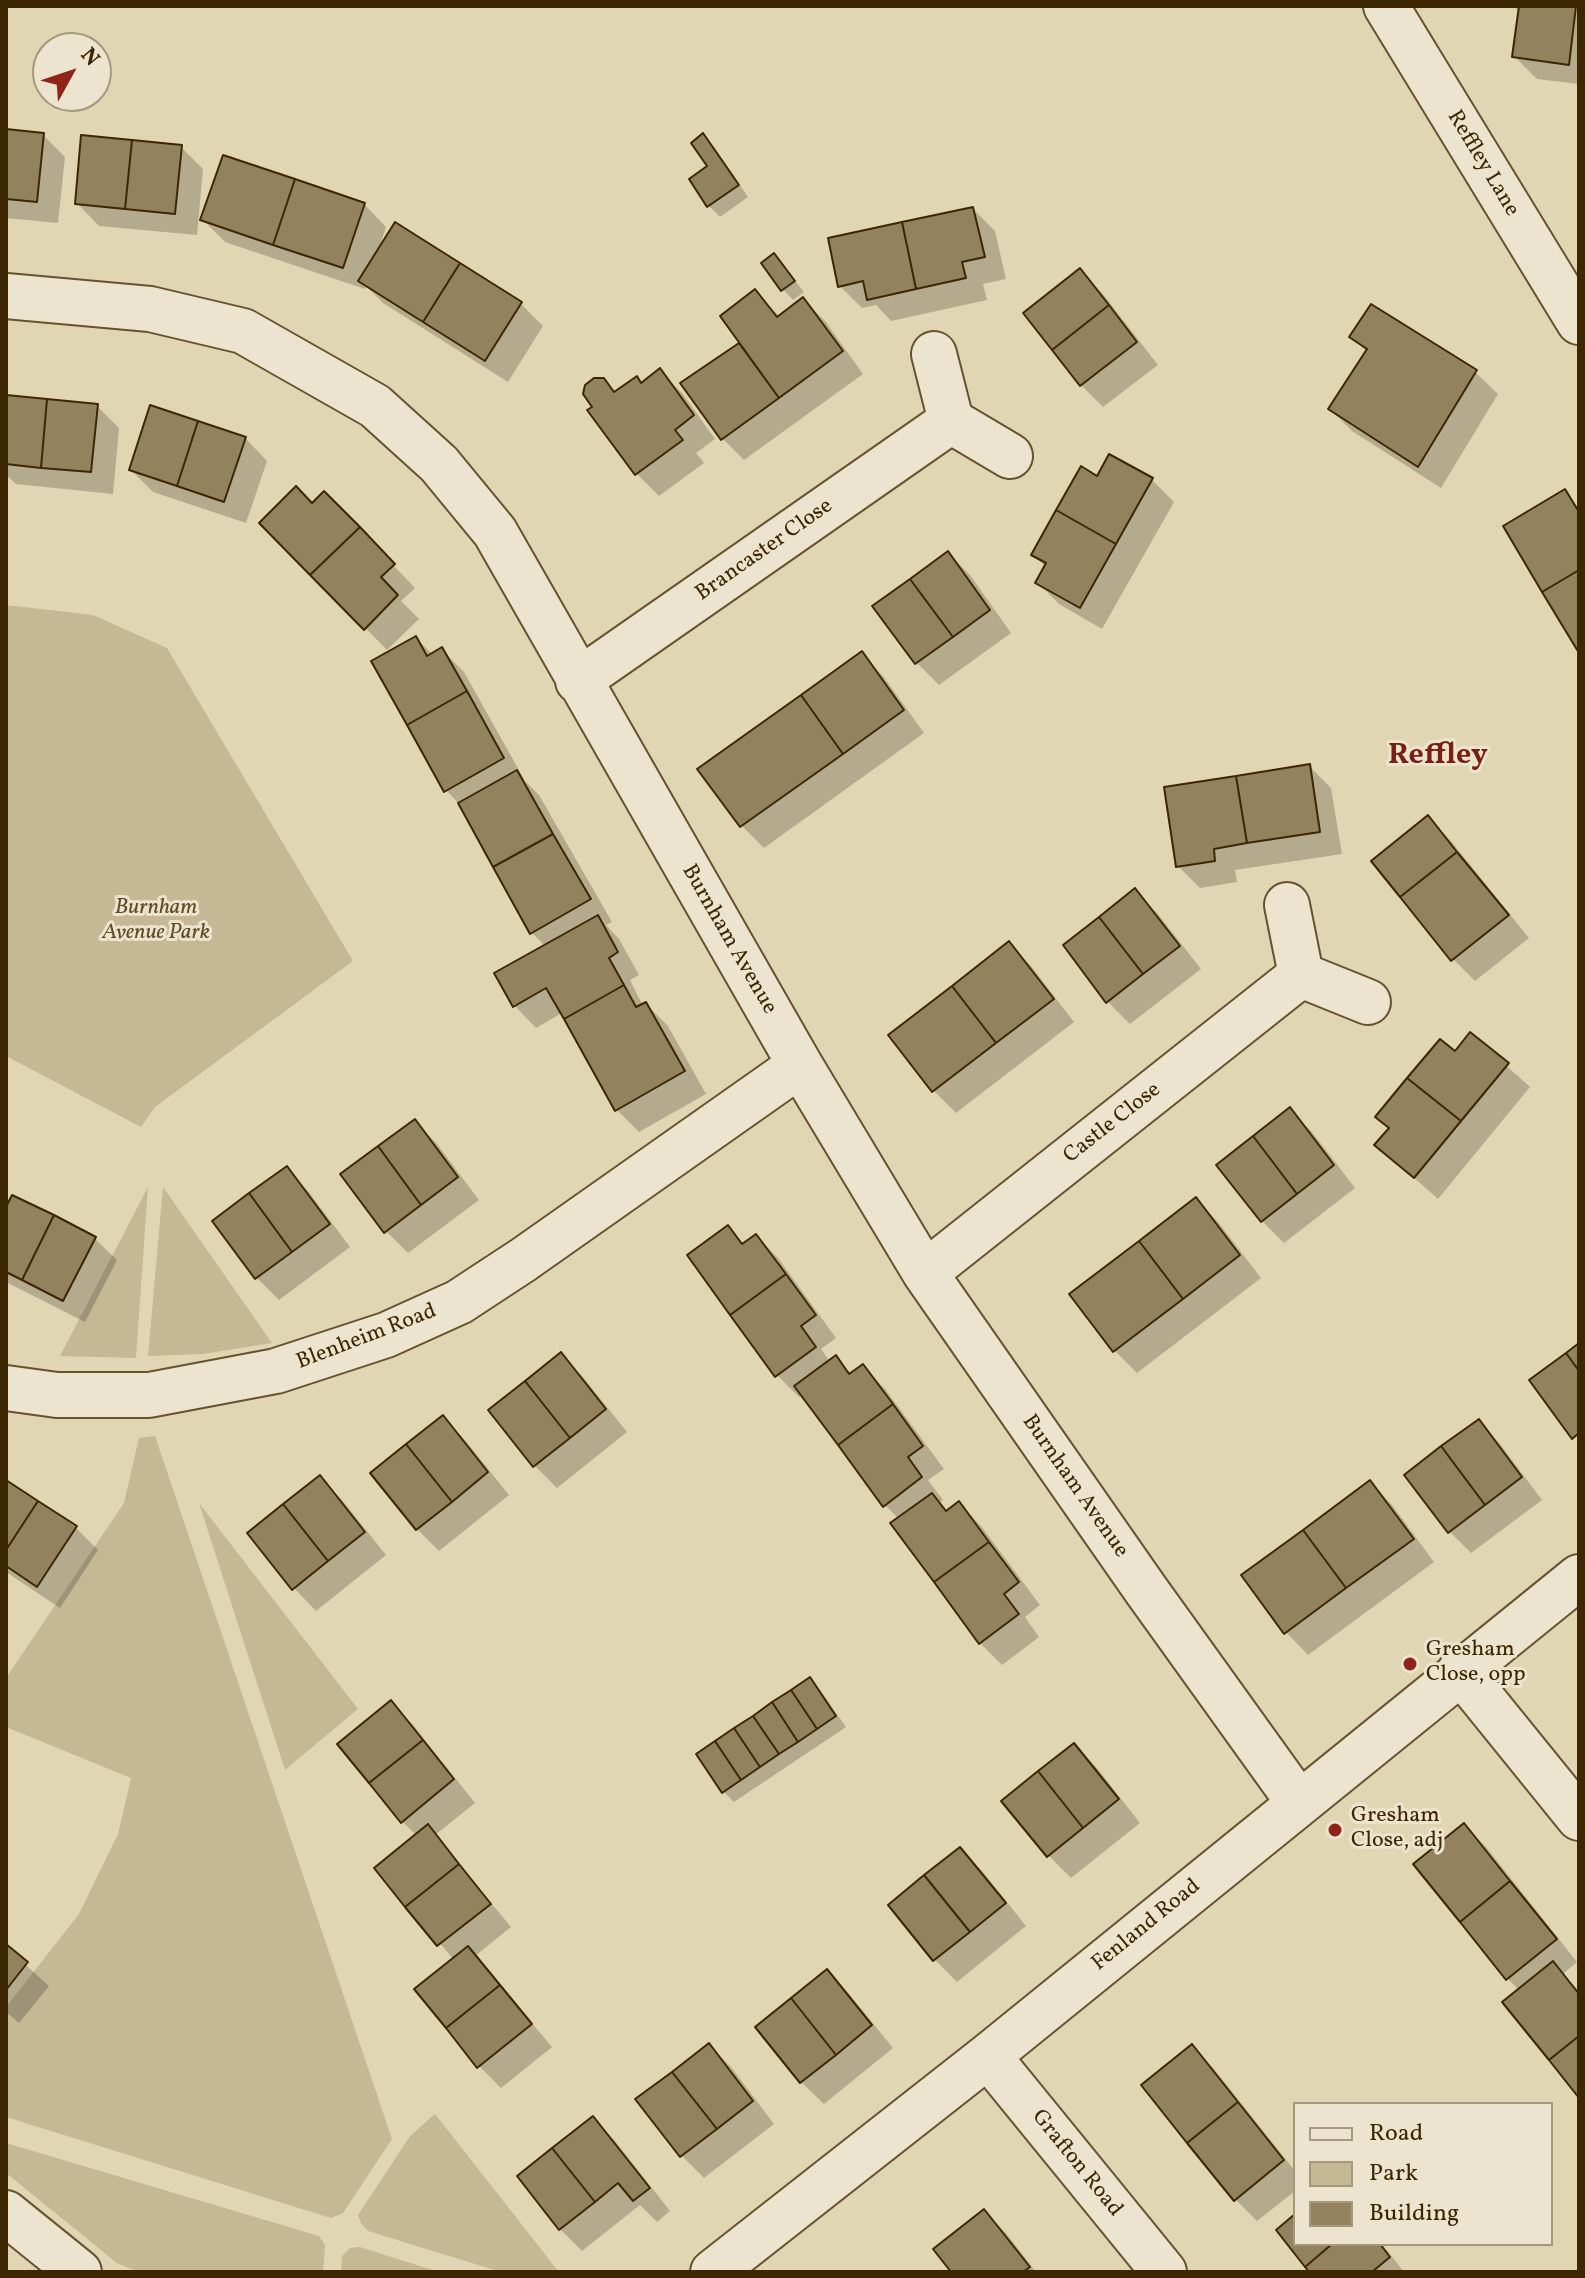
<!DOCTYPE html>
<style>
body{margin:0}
#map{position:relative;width:1585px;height:2278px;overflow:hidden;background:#e1d6b3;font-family:Vollkorn,serif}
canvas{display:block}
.frame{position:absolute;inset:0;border:8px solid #3d2702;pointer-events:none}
.legend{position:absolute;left:1293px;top:2102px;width:260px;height:144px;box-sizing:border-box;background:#ece4ce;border:2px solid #a6987c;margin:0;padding:10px 14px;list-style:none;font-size:24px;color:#3d2702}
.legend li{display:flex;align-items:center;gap:16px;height:40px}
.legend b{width:40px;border:2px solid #a6987c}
.north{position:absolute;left:32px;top:32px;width:80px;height:80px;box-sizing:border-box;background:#ece4ce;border:2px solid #a6987c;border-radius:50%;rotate:50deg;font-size:22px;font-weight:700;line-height:32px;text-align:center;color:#3d2702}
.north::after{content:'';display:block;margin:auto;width:28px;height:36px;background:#8f2418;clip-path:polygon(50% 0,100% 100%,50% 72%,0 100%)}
</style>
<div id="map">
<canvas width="1585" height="2278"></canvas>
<div class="frame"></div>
<ul class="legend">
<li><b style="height:10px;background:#ece4ce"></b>Road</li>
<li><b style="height:22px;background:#c5b895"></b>Park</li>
<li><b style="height:22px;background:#92825e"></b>Building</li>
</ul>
<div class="north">N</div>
</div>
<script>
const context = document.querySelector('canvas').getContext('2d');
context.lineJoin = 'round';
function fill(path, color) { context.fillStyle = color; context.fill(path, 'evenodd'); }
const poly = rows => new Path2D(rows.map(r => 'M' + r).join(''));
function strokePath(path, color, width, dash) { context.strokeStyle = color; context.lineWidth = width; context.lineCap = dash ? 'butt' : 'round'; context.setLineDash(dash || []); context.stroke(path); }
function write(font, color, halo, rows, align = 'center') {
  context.font = font + ' Vollkorn,serif'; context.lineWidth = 6; context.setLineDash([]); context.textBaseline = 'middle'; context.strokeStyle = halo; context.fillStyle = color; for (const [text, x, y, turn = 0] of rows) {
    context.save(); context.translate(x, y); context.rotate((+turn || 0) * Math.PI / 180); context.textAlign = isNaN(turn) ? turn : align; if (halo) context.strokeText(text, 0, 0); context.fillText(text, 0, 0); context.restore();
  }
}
fill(poly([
 [6,605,93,615,167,648,353,961,155,1107,141,1127,6,1056],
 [148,1187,136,1358,60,1356],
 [163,1187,272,1343,203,1354,148,1356],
 [155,1436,392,2139,343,2213,331,2218,6,2117,6,2007,79,1914,118,1834,131,1778,6,1727,6,1678,124,1503,139,1438],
 [199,1503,358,1709,285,1770],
 [435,2114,559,2272,501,2272,368,2231,361,2223,358,2215,410,2136],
 [6,2143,319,2236,325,2245,323,2272,138,2272,117,2263,6,2173],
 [360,2247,439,2272,341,2272,342,2256,350,2248]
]), '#c5b895');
fill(poly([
 [1500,6,1579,6,1579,84,1537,79,1515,57,1520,9],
 [6,131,43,135,65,157,58,223,6,218],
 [703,136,714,147,748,197,720,217,709,206,691,179,710,166],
 [181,147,203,169,197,235,99,226,77,203],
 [364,204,386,227,379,249,395,225,521,304,543,326,508,382,383,303,366,286,365,289,225,242,203,220],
 [973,209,995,231,1006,279,983,284,987,300,891,321,876,305,862,308,840,286],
 [774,255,804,292,793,300,783,289],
 [1080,271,1102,293,1158,365,1103,407,1081,385],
 [755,291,780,317,803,299,825,321,863,374,744,460,722,438,682,384,742,343],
 [1352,337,1475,372,1498,394,1441,488,1352,431,1330,409,1367,352],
 [660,371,682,393,715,439,696,453,704,463,659,496,637,474,595,407,603,380,616,393,642,384],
 [6,397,97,406,119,428,113,494,16,484,6,475],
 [245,438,267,461,246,523,153,492,131,470],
 [1098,478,1152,480,1174,502,1102,629,1059,604,1037,582,1046,567,1033,554],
 [312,505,346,516,415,588,401,601,419,619,387,650,262,523],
 [948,553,970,575,1011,633,939,685,917,663,875,606],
 [416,638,433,655,442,650,464,672,525,781,539,795,612,922,606,925,619,939,639,975,630,980,643,1006,646,1004,668,1026,706,1094,639,1132,616,1109,562,1013,536,1028,514,1005,545,946,532,933,461,806,446,790],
 [861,654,883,676,924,733,764,848,742,826,700,769],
 [1309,766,1331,788,1342,854,1235,870,1237,882,1200,888,1178,866],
 [1427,818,1450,840,1529,938,1475,981,1453,959],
 [1135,891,1157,913,1201,969,1130,1024,1108,1002],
 [1009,944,1031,966,1074,1022,956,1113,934,1091,891,1035],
 [1471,1034,1530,1087,1438,1199,1377,1145,1390,1129,1378,1117,1455,1054],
 [1290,1110,1312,1132,1355,1188,1284,1243,1262,1221],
 [415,1121,437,1144,479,1200,408,1253,386,1231],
 [286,1168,308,1191,350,1247,279,1300,257,1278,214,1222],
 [1196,1199,1218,1222,1261,1278,1137,1373,1114,1350],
 [6,1212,94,1238,117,1260,85,1322,6,1282],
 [728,1228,744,1244,756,1236,778,1258,836,1338,821,1349,830,1362,836,1358,852,1374,863,1367,885,1389,944,1469,928,1480,943,1500,939,1503,948,1512,959,1503,981,1526,1040,1605,1025,1617,1039,1637,1002,1665,980,1643,899,1519,885,1505,803,1395,799,1397,777,1375],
 [561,1355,583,1377,627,1432,557,1488,535,1466,491,1410],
 [443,1418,465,1440,509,1495,439,1551,417,1529],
 [1478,1421,1500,1444,1542,1500,1471,1553,1449,1531],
 [320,1478,342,1500,386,1555,316,1611,294,1588],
 [1370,1482,1392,1505,1434,1562,1308,1655,1286,1632],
 [6,1483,76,1528,98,1550,60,1608,6,1572],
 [810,1679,820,1690,846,1727,734,1802,723,1791],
 [391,1703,413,1725,475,1803,435,1835,511,1927,475,1956,552,2047,501,2088,479,2066,454,1960,377,1869,417,1836,402,1821],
 [1074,1745,1096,1767,1140,1823,1071,1878,1049,1856,1004,1801],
 [1464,1825,1486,1847,1577,1962,1563,1974,1579,1991,1579,2095,1520,1991,1507,1978],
 [960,1849,982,1871,1026,1926,957,1982,935,1960,891,1905],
 [6,1947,49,1986,19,2023,6,2012],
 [826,1971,849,1994,893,2048,824,2104,801,2082,758,2027],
 [709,2045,731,2067,774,2124,704,2178,682,2156,638,2100],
 [1192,2047,1214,2069,1295,2171,1295,2191,1257,2221,1235,2199],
 [593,2119,615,2141,670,2211,657,2222,640,2205,582,2251,560,2229],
 [983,2211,1006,2233,1036,2272,954,2272],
 [1295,2217,1295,2244,1382,2244,1404,2272,1312,2272,1278,2231]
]), '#0003');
const building = poly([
 [1519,6,1576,6,1569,65,1512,57,1519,6],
 [6,129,44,133,37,202,6,199,6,129],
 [703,133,739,185,707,207,689,179,707,166,691,143,703,133],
 [81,135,132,140,125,209,75,204,81,135],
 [132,140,182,145,175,214,125,209,132,140],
 [223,155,295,179,273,245,200,220,223,155],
 [295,179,365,203,343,268,273,245,295,179],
 [973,207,985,257,962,262,966,278,916,289,902,222,973,207],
 [395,222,460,263,423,322,358,281,395,222],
 [902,222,916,289,867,300,863,281,838,287,828,238,902,222],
 [774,253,795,281,781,291,761,263,774,253],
 [460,263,522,302,485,361,423,322,460,263],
 [1080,268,1109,305,1052,350,1023,313,1080,268],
 [755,289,777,317,803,297,843,351,779,398,720,316,755,289],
 [1371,304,1477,370,1418,467,1328,409,1367,349,1349,337,1371,304],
 [1109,305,1137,342,1080,386,1052,350,1109,305],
 [739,343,779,398,721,440,680,383,739,343],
 [660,368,694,415,675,430,683,440,635,475,587,410,592,407,583,394,585,385,594,378,604,378,614,392,637,376,641,383,660,368],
 [6,395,47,399,41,468,6,464,6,395],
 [47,399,98,404,91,472,41,468,47,399],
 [150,405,198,421,177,486,129,470,150,405],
 [198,421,246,437,224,502,177,486,198,421],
 [1109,454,1153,478,1116,544,1056,510,1081,466,1097,476,1109,454],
 [296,486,312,503,324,491,360,527,310,575,259,523,296,486],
 [1565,489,1579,512,1579,570,1542,592,1503,526,1565,489],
 [1056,510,1116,544,1080,608,1035,583,1046,563,1031,555,1056,510],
 [360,527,395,564,381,577,398,595,364,630,310,575,360,527],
 [948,551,990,610,953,637,910,579,948,551],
 [1579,570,1579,653,1542,592,1579,570],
 [910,579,953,637,915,664,872,606,910,579],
 [416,636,427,656,442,647,467,691,407,725,371,661,416,636],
 [862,651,904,710,843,754,801,695,862,651],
 [467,691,504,758,444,792,407,725,467,691],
 [801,695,843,754,740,827,697,769,801,695],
 [1310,764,1320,832,1247,843,1236,776,1310,764],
 [517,770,553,834,493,867,458,803,517,770],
 [1236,776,1247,843,1214,849,1215,861,1176,867,1164,787,1236,776],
 [1428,815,1457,852,1400,897,1371,861,1428,815],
 [553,834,591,899,530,934,493,867,553,834],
 [1457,852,1509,915,1451,961,1400,897,1457,852],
 [1135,888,1180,946,1143,974,1099,917,1135,888],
 [598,915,618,952,609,958,624,985,564,1019,546,988,513,1007,494,973,598,915],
 [1099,917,1143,974,1106,1003,1063,945,1099,917],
 [1009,941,1054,999,996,1043,952,986,1009,941],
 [624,985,636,1007,646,1002,685,1071,615,1111,564,1019,624,985],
 [952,986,996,1043,932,1092,888,1035,952,986],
 [1470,1032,1509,1063,1461,1121,1407,1078,1440,1039,1455,1051,1470,1032],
 [1407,1078,1461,1121,1414,1178,1374,1145,1389,1128,1375,1117,1407,1078],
 [1290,1107,1334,1165,1297,1194,1253,1136,1290,1107],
 [415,1119,458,1177,421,1205,378,1146,415,1119],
 [1253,1136,1297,1194,1261,1222,1216,1165,1253,1136],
 [378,1146,421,1205,384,1233,340,1174,378,1146],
 [287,1166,330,1224,292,1252,249,1193,287,1166],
 [249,1193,292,1252,255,1279,212,1221,249,1193],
 [12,1195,54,1215,22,1280,6,1272,6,1207,12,1195],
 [1196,1197,1240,1255,1183,1299,1139,1241,1196,1197],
 [54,1215,96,1237,63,1301,22,1280,54,1215],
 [728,1225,742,1244,756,1234,786,1274,730,1315,687,1255,728,1225],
 [1139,1241,1183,1299,1113,1352,1069,1294,1139,1241],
 [786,1274,816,1315,801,1326,816,1347,775,1377,730,1315,786,1274],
 [1579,1343,1579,1371,1566,1353,1579,1343],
 [561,1352,606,1409,570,1438,525,1381,561,1352],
 [1566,1353,1579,1371,1579,1433,1572,1439,1529,1380,1566,1353],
 [836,1355,849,1374,863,1364,893,1404,838,1445,794,1386,836,1355],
 [525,1381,570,1438,533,1467,488,1410,525,1381],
 [893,1404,923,1446,908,1457,922,1477,883,1507,838,1445,893,1404],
 [443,1415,488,1472,452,1502,406,1444,443,1415],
 [1479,1419,1522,1477,1485,1505,1441,1446,1479,1419],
 [406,1444,452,1502,416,1530,370,1473,406,1444],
 [1441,1446,1485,1505,1448,1533,1404,1475,1441,1446],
 [320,1475,365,1532,328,1561,283,1504,320,1475],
 [6,1480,38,1501,6,1550,6,1480],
 [1370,1480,1414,1539,1346,1588,1303,1530,1370,1480],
 [932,1493,946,1511,959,1501,989,1542,934,1582,890,1523,932,1493],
 [38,1501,77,1526,37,1587,6,1566,6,1550,38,1501],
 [283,1504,328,1561,292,1590,247,1533,283,1504],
 [1303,1530,1346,1588,1284,1634,1241,1575,1303,1530],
 [989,1542,1019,1582,1004,1594,1019,1614,979,1644,934,1582,989,1542],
 [810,1677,836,1716,817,1729,791,1690,810,1677],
 [791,1690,817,1729,798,1742,772,1702,791,1690],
 [391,1700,423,1740,369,1783,337,1744,391,1700],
 [772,1702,798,1742,779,1754,753,1716,772,1702],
 [753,1716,779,1754,760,1767,734,1728,753,1716],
 [734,1728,760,1767,741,1780,715,1741,734,1728],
 [423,1740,454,1779,401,1823,369,1783,423,1740],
 [715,1741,741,1780,722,1793,696,1754,715,1741],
 [1074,1743,1119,1799,1083,1828,1038,1771,1074,1743],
 [1038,1771,1083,1828,1047,1857,1001,1801,1038,1771],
 [1464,1823,1510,1881,1460,1922,1413,1864,1464,1823],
 [428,1824,459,1864,405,1907,374,1868,428,1824],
 [960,1847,1006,1903,970,1932,924,1875,960,1847],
 [459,1864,491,1904,437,1946,405,1907,459,1864],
 [924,1875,970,1932,933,1961,888,1905,924,1875],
 [1510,1881,1557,1939,1506,1980,1460,1922,1510,1881],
 [6,1944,28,1962,6,1990,6,1944],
 [468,1946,500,1985,446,2028,414,1989,468,1946],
 [1553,1961,1579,1994,1579,2036,1549,2060,1502,2002,1553,1961],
 [827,1969,872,2025,836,2055,791,1998,827,1969],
 [500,1985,532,2024,477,2068,446,2028,500,1985],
 [791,1998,836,2055,800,2083,755,2027,791,1998],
 [1579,2036,1579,2098,1549,2060,1579,2036],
 [709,2043,753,2101,717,2129,672,2072,709,2043],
 [1192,2044,1238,2102,1187,2143,1141,2085,1192,2044],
 [672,2072,717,2129,680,2157,635,2099,672,2072],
 [1238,2102,1284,2160,1234,2201,1187,2143,1238,2102],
 [593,2116,650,2188,633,2201,618,2183,595,2202,552,2148,593,2116],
 [552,2148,595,2202,559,2230,517,2176,552,2148],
 [984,2209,1030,2267,1023,2272,951,2272,933,2249,984,2209],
 [1295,2214,1295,2244,1332,2244,1305,2267,1276,2230,1295,2214],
 [1332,2244,1380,2244,1390,2257,1372,2272,1309,2272,1305,2267,1332,2244]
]);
fill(building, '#92825e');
strokePath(building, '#3d2702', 2);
const minor = poly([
 [1386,6,1579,322],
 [6,296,150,309,243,331,375,406,439,464,495,532,800,1065,925,1273,1146,1590,1299,1803],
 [934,354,951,421,1010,456],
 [578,681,951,421],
 [1287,905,1301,975,1368,1002],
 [925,1273,1301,975],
 [6,1388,57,1395,149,1395,276,1371,386,1335,459,1302,523,1260,800,1065],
 [1460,1671,1579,1818],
 [988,2056,1164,2272],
 [6,2213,79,2272],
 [713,2272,988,2056,1579,1577]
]);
strokePath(minor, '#66532e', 48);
strokePath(minor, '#ece4ce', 44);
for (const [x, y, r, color] of [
 [1410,1664,8,"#8f2418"],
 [1335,1830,8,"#8f2418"]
]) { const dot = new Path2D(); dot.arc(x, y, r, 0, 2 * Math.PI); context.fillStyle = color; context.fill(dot); strokePath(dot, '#ece4ce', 3); }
write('22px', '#3d2702', '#ece4ce', [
 ["Reffley Lane",1482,164,59],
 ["Brancaster Close",765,551,-35],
 ["Burnham Avenue",728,940,60],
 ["Castle Close",1113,1124,-38],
 ["Blenheim Road",367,1338,-21],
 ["Burnham Avenue",1074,1487,55],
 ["Fenland Road",1147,1926,-39],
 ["Grafton Road",1076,2164,51]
]);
write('italic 22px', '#5f4b27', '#ece4ce', [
 ["Burnham",156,909],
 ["Avenue Park",156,934]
]);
write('22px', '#3d2702', '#ece4ce', [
 ["Gresham",1426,1651],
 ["Close, opp",1426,1676],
 ["Gresham",1351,1817],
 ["Close, adj",1351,1842]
], 'left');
write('bold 30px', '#7a1f14', '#ece4ce', [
 ["Reffley",1438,757]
]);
</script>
